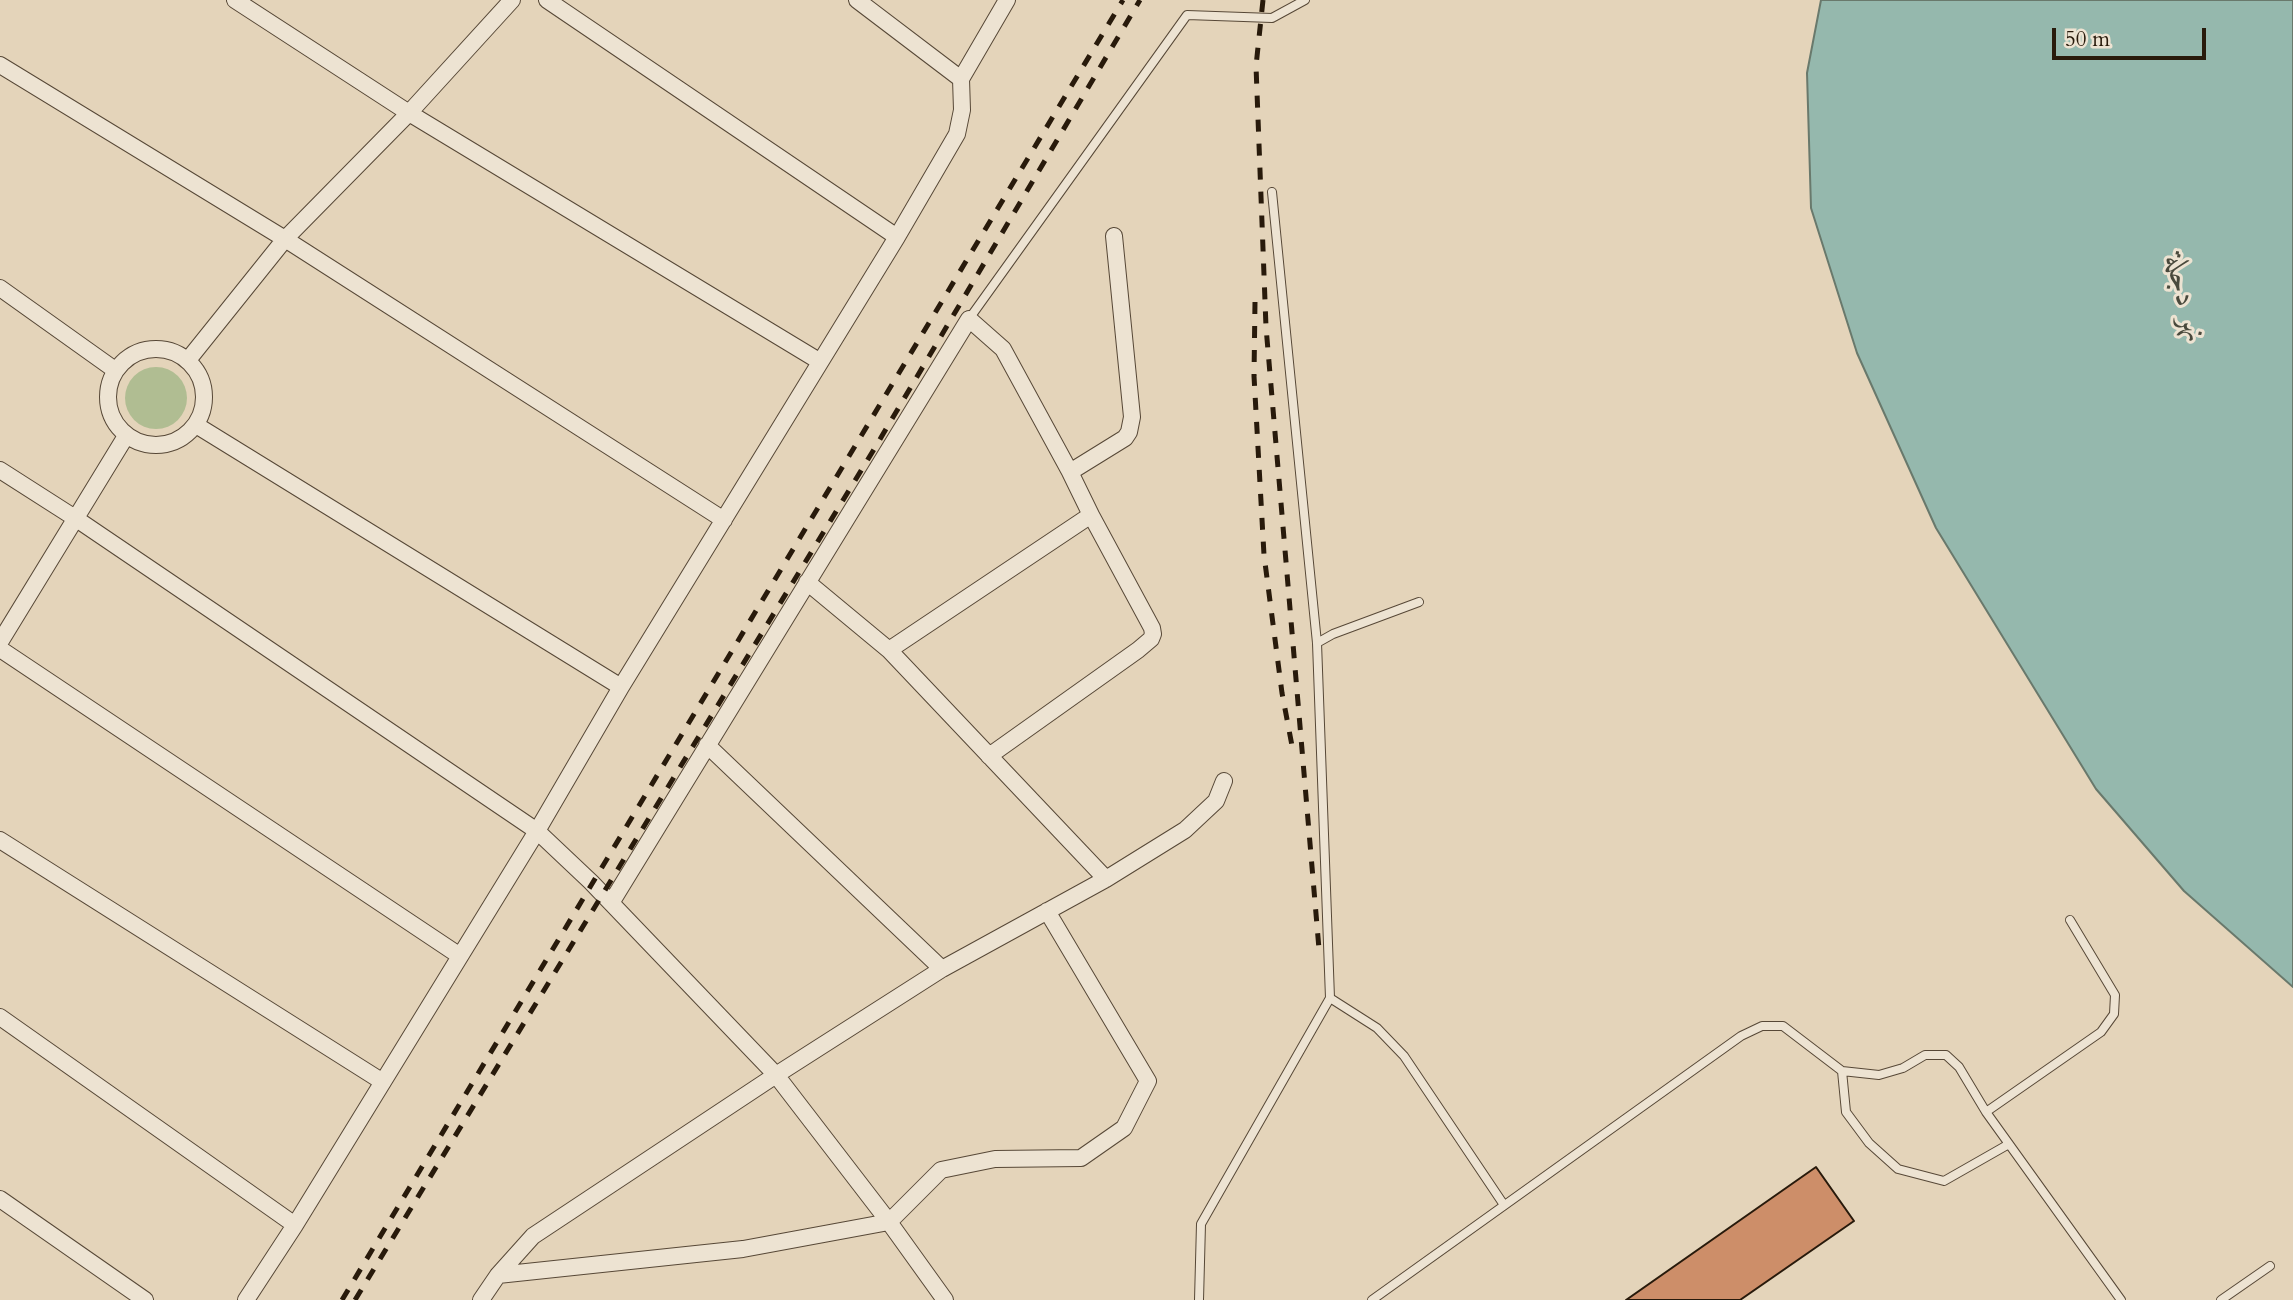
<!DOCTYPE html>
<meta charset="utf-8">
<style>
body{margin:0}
#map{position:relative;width:2293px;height:1300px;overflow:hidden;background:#e4d4ba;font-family:Cardo,serif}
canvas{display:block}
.scale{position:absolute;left:2052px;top:28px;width:154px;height:32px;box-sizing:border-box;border:4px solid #281a0b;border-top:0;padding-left:9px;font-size:21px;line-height:24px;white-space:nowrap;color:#281a0b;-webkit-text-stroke:5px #ede3d2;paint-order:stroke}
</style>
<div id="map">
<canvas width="2293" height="1300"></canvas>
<div class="scale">50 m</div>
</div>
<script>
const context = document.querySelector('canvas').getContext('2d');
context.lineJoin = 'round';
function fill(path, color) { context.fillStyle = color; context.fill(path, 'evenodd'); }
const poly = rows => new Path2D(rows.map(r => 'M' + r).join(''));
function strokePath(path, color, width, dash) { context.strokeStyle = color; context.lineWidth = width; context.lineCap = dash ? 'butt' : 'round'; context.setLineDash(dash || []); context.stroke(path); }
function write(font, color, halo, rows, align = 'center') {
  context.font = font + ' Cardo,Amiri,serif'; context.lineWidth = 6; context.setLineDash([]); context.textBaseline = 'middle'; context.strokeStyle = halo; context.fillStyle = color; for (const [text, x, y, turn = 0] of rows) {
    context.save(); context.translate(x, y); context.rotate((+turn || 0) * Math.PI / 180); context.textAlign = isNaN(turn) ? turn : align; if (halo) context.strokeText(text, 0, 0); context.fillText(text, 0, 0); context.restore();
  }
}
fill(poly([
 '125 398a31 31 0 1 1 62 0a31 31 0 1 1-62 0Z'
]), '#b0bd92');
const water = poly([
 [1821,0,2293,0,2293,987,2184,891,2096,789,1936,528,1857,353,1811,208,1807,73,1821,0]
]);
fill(water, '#95b8ad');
strokePath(water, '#69796c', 2);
const building = poly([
 [1816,1167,1854,1221,1740,1300,1626,1300,1816,1167]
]);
fill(building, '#cd8e69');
strokePath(building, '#281a0b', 2);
const lane = poly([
 [969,319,1187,15,1272,18,1305,0],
 [1317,643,1333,634,1419,602],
 [1330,998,1377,1028,1404,1056,1504,1205],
 [1842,1071,1846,1112,1869,1143,1898,1169,1944,1181,2009,1144],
 [1986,1112,2101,1032,2114,1014,2115,995,2070,920],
 [1199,1300,1201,1224,1330,998,1317,643,1272,192],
 [1372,1300,1741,1036,1762,1026,1783,1026,1842,1071,1879,1075,1903,1068,1925,1055,1946,1055,1959,1067,1986,1112,2121,1300],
 [2221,1300,2270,1266]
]);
const street = poly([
 [235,0,409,113,819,361],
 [547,0,897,237],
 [857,0,961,79],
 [0,65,285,239,724,520],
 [0,288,115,370],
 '108 397a48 48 0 1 1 96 0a48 48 0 1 1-96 0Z',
 [188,360,285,239,409,113,512,0],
 [196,425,621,687],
 [0,470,75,518,537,831,591,882,776,1075,889,1222,945,1300],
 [1070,472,1125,438,1129,432,1132,417,1114,236],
 [807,582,889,650,1106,879],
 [0,642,126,436],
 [0,649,460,956],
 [889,650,1091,515],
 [707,745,942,969],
 [0,840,383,1082],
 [611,903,969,319,1003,349,1070,472,1091,515,1152,628,1153,634,1151,639,1138,650,989,756],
 [0,1017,295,1225],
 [0,1199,145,1300],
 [498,1275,743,1249,889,1222,941,1170,995,1159,1081,1158,1124,1128,1148,1081,1047,911],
 [246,1300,295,1225,537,831,621,687,897,237,957,134,962,110,961,79,1007,0],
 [481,1300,498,1275,533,1236,776,1075,942,969,1106,879,1185,830,1216,801,1224,781]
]);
strokePath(lane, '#574837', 10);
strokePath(street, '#574837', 18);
strokePath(lane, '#ede3d2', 8);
strokePath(street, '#ede3d2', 16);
strokePath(poly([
 [1263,0,1256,66,1266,327,1319,949],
 [1255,302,1254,376,1264,555,1282,693,1293,751],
 [342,1300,1123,0],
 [355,1300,873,451,1140,0]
]), '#281a0b', 5, [12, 12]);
write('italic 32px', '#49493c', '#ede3d2', [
 ["نهر دجلة",2184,299,75]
]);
</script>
